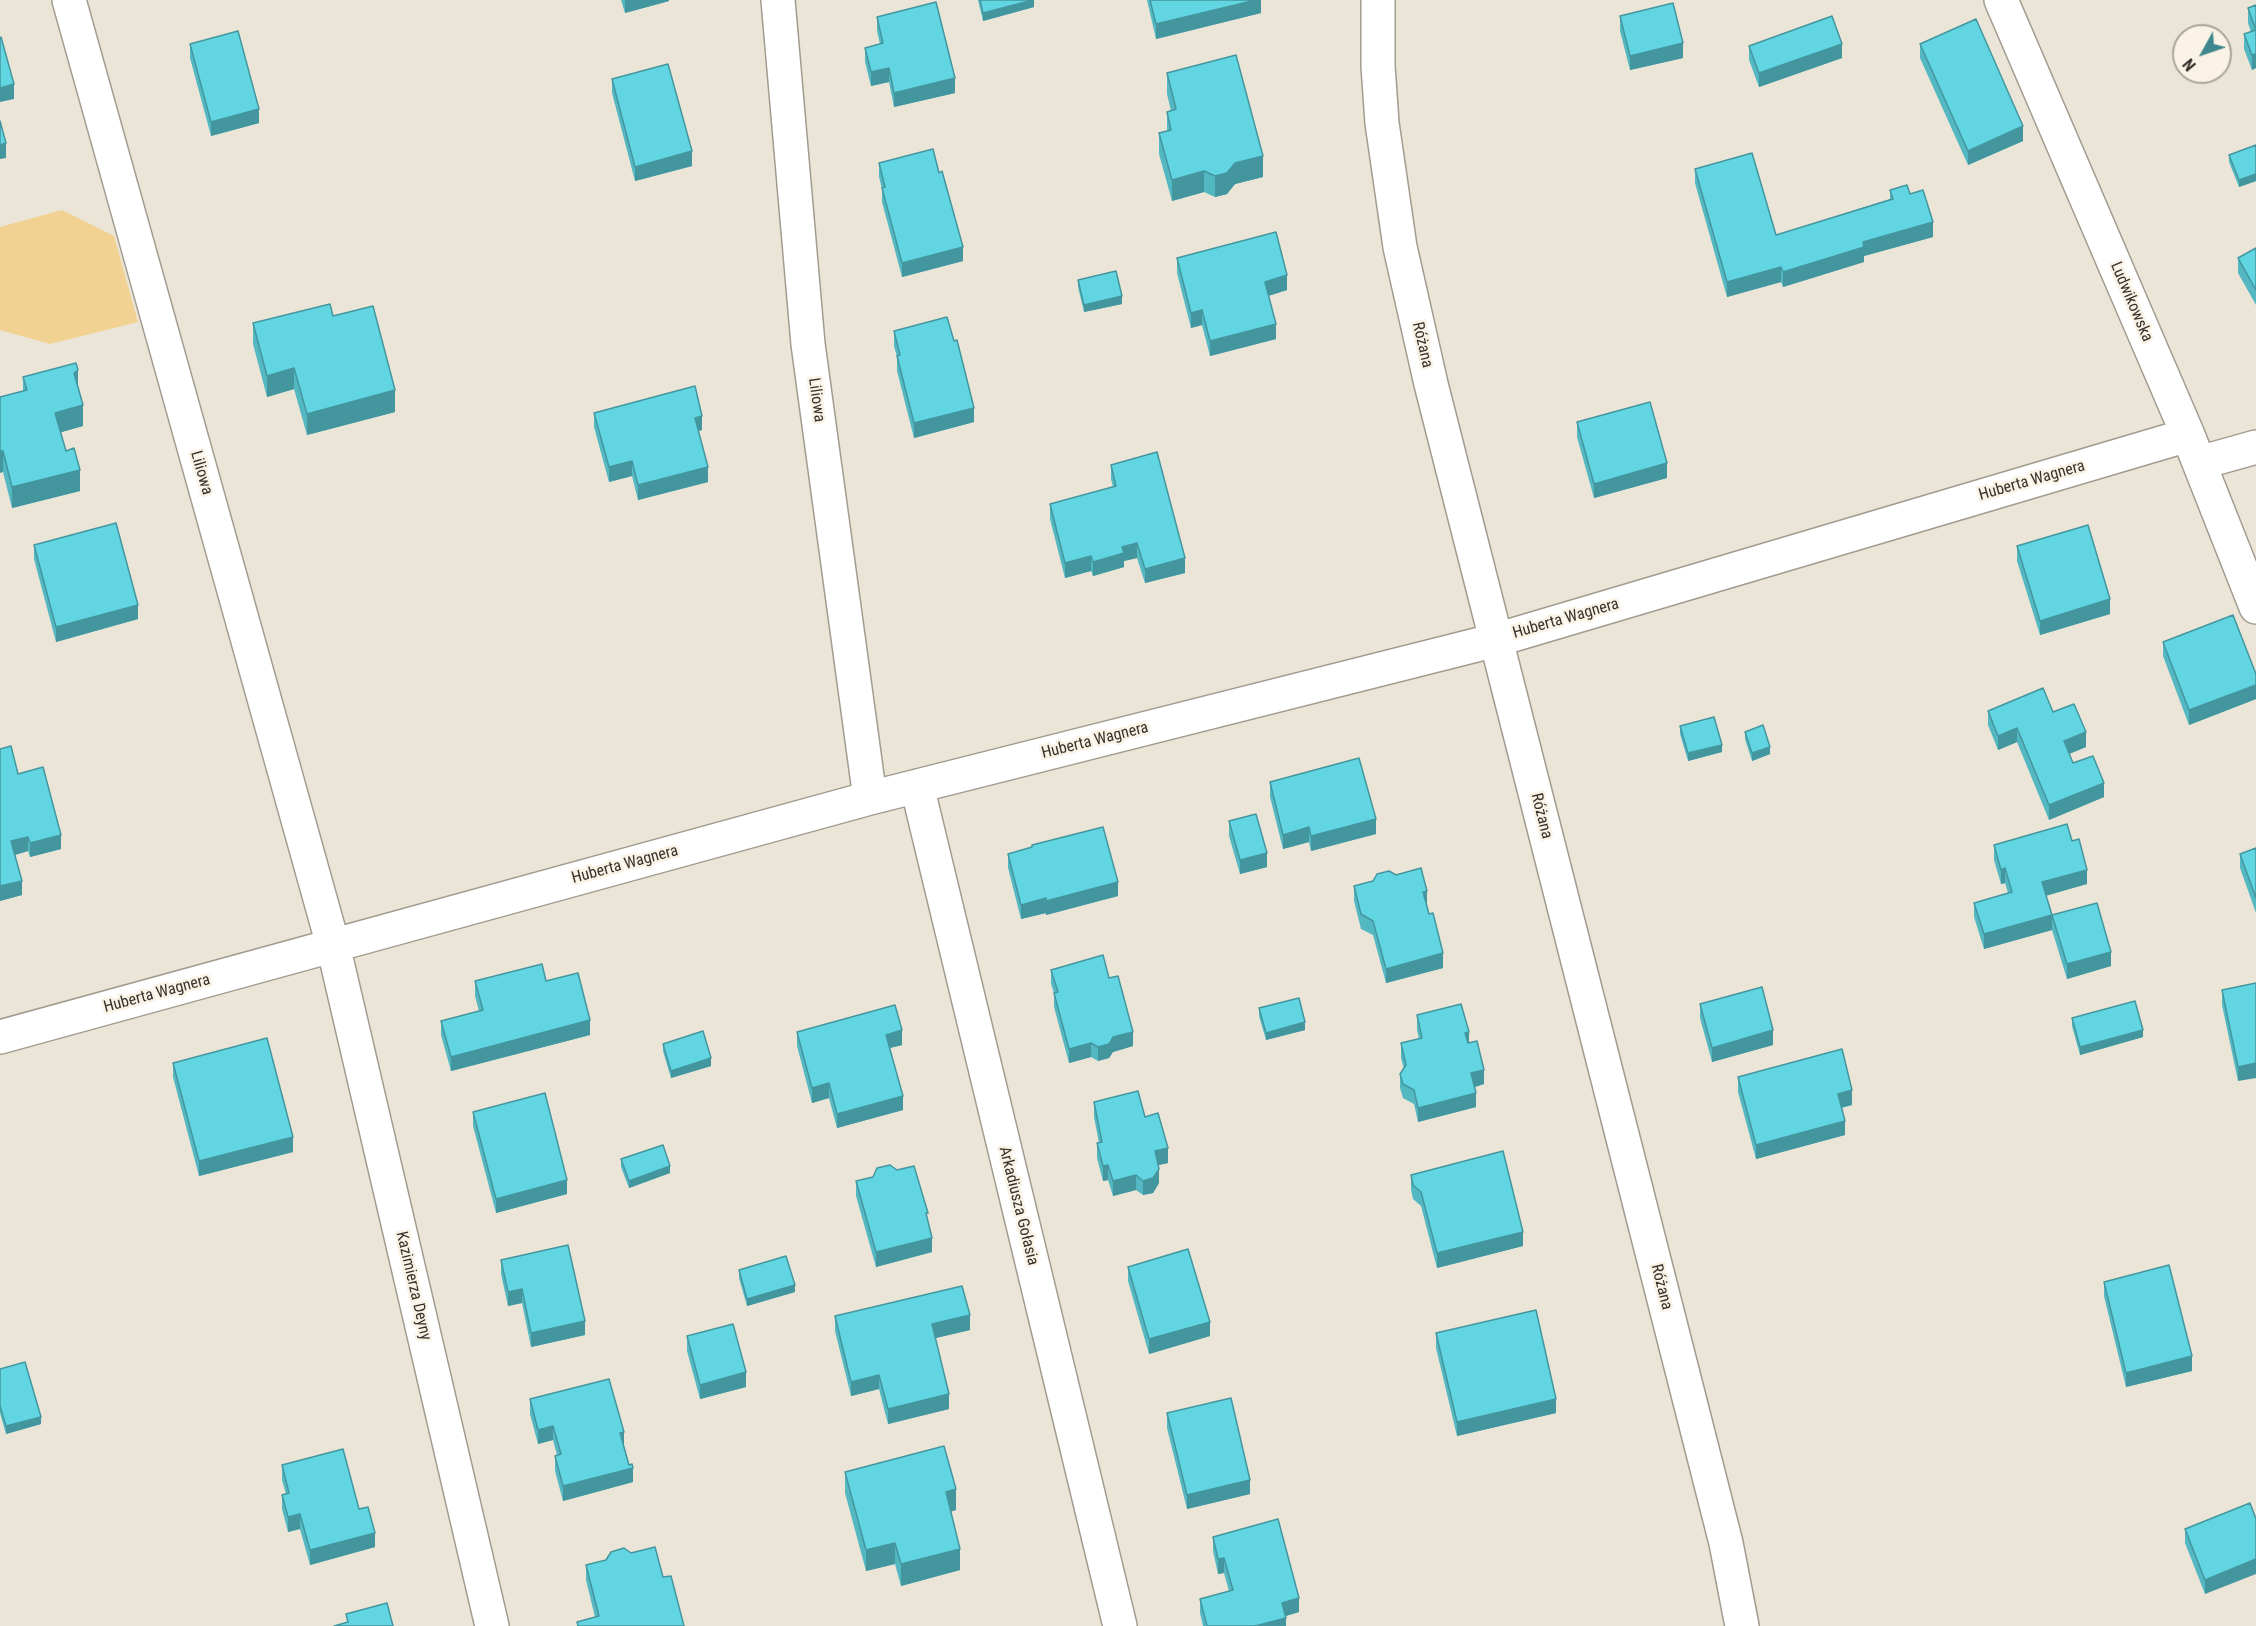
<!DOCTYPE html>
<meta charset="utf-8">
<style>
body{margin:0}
#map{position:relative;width:2256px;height:1626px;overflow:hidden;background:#ebe5d8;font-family:"Roboto Condensed",sans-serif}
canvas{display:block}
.north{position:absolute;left:2172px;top:24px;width:60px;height:60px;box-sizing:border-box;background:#f9f2e5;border:2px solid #aaa59b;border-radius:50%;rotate:230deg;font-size:16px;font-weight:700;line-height:24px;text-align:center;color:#34312c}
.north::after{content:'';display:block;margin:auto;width:21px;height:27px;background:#3f878e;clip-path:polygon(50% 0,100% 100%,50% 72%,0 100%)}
</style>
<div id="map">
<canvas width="2256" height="1626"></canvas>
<div class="north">N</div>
</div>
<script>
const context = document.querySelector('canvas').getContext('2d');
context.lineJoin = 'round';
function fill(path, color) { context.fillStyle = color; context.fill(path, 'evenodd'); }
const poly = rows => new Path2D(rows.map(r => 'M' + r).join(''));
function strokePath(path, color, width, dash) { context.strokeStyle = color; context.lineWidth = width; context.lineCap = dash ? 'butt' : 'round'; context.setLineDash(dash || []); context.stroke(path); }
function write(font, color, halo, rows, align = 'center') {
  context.font = font + ' "Roboto Condensed",sans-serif'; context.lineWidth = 5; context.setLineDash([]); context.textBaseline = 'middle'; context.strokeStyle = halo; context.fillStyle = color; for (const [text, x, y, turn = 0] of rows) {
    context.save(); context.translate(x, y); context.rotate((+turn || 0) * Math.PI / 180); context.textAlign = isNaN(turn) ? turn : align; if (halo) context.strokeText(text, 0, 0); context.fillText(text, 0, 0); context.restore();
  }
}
fill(poly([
 [62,210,114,236,138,322,50,344,0,330,0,227]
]), '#f2d293');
const minor = poly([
 [69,0,333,945,492,1626],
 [778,0,808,344,870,798],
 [1378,0,1378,66,1382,123,1400,247,1431,384,1726,1543,1742,1626],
 [2001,0,2188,435,2256,607],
 [2199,463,2256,447],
 [917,786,1120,1626],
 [0,1037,870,798,1496,640,2188,435]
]);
strokePath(minor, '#a29b8f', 36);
strokePath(minor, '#fff', 33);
fill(poly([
 [621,0,669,0,669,1,625,13],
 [978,0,1034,0,1034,7,983,21],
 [1147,0,1261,0,1261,13,1156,39],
 [2256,5,2256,68,2252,70,2244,49,2244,34,2251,32,2248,23,2248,8],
 [1620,16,1683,58,1630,70,1620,31],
 [877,17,955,93,894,107,889,82,871,86,865,62,865,48,880,44,877,31],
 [190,44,259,123,211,136,190,58],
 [1920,44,2023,141,1968,165,1920,58],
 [1749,46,1842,58,1759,87,1749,60],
 [1167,73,1263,177,1235,184,1227,194,1215,197,1204,192,1172,201,1159,154,1159,133,1167,131,1167,112,1171,111,1167,94],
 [612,79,692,166,635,181,612,93],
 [2256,145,2256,181,2239,187,2229,162,2229,155],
 [879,163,939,173,963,261,902,277,882,202,882,189,879,177],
 [1695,169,1776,235,1890,199,1890,190,1910,194,1933,237,1864,256,1864,262,1783,287,1781,282,1727,297,1695,183],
 [2256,248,2256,305,2238,273,2238,258],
 [1177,258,1287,290,1268,296,1276,339,1210,356,1202,325,1191,328,1177,273],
 [1078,280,1122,304,1084,312,1078,287],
 [333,316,395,412,307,435,294,389,267,397,253,344,253,323],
 [894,331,974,422,914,438,897,371,897,357,894,346],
 [23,377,78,385,83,426,61,432,66,451,80,491,12,508,3,472,0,397,23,391],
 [594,413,702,430,698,431,708,482,638,500,632,476,609,482,594,427],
 [1577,422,1667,478,1594,498,1577,437],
 [1111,465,1185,573,1145,583,1137,558,1124,561,1124,567,1093,576,1091,571,1065,578,1050,519,1050,504,1113,487,1111,479],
 [34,545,138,619,56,642,34,559],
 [2017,546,2110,614,2040,635,2017,561],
 [2163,642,2256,674,2256,699,2189,725,2163,656],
 [1988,711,2053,712,2086,747,2069,754,2073,763,2104,797,2049,820,2017,742,1998,750,1988,725],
 [1680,726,1722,752,1688,761,1680,734],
 [1745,732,1770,754,1752,761,1745,739],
 [18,774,61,849,30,857,28,851,15,855,22,895,0,901],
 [1270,782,1376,834,1311,851,1309,842,1283,849,1270,797],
 [1229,821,1267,867,1240,874,1229,836],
 [1032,845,1118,896,1046,915,1046,913,1021,919,1008,868,1008,854,1032,847],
 [1994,845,2087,884,2046,895,2052,915,2111,966,2067,979,2052,930,1984,949,1974,917,1974,903,2008,893,2005,883,2001,884,1994,860],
 [2256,848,2256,913,2240,868,2240,854],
 [1354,886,1426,906,1443,968,1386,983,1373,935,1361,929,1354,901],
 [1051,970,1109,978,1133,1046,1113,1052,1109,1058,1098,1061,1091,1057,1069,1063,1054,1007,1054,993,1051,984],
 [475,981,546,981,590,1035,451,1071,441,1035,441,1021,479,1011,475,996],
 [2256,983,2238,1081,2222,1005,2222,990],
 [1700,1004,1773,1045,1712,1062,1700,1018],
 [1259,1008,1305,1030,1266,1040,1259,1016],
 [1417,1015,1469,1043,1484,1084,1475,1087,1476,1107,1418,1122,1414,1104,1403,1098,1400,1088,1400,1074,1404,1069,1401,1058,1401,1043,1419,1039,1417,1030],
 [2072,1018,2143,1037,2080,1055,2072,1026],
 [797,1032,902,1045,890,1048,903,1110,837,1128,829,1098,812,1103,797,1046],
 [663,1044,711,1066,671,1078,663,1051],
 [173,1063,293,1152,199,1176,173,1077],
 [1738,1077,1852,1105,1842,1108,1845,1135,1756,1159,1738,1092],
 [1094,1102,1145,1117,1168,1163,1158,1165,1159,1183,1153,1193,1143,1195,1136,1190,1113,1196,1108,1180,1103,1181,1097,1158,1097,1143,1099,1143,1094,1117],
 [473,1112,567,1194,496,1213,473,1126],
 [621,1159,670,1173,629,1188,621,1167],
 [1411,1175,1523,1246,1437,1268,1421,1206,1413,1199,1411,1189],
 [856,1181,928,1222,932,1252,876,1267,856,1196],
 [501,1260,585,1335,531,1347,522,1303,508,1306,501,1274],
 [1128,1267,1210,1336,1149,1354,1128,1281],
 [739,1270,795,1292,747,1306,739,1278],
 [2104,1282,2192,1371,2126,1387,2104,1296],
 [835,1316,970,1330,935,1338,949,1409,888,1424,879,1389,851,1396,835,1331],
 [1436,1333,1556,1413,1457,1436,1436,1348],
 [687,1336,746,1387,700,1399,687,1351],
 [0,1369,41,1424,6,1434,0,1413],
 [530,1399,624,1446,633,1482,563,1501,555,1471,555,1456,557,1455,553,1440,538,1444,530,1414],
 [1167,1413,1250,1494,1187,1509,1167,1428],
 [282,1465,359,1509,375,1547,310,1565,300,1529,288,1532,282,1509,282,1495,286,1494,282,1480],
 [845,1472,956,1510,951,1511,960,1570,901,1586,895,1564,866,1571,845,1493],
 [2256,1519,2205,1594,2185,1543,2185,1529],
 [1213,1537,1299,1612,1286,1616,1286,1626,1203,1626,1200,1613,1200,1599,1229,1591,1224,1573,1218,1574,1213,1551],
 [586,1565,663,1577,684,1626,577,1626,577,1622,595,1617,586,1580]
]), '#53b8c2');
fill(poly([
 [625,0,669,0,669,1,625,13],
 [1034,0,1034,7,983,21,983,13],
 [1256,0,1261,0,1261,13,1156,39,1156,24],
 [1683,43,1683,58,1630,70,1630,56],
 [1842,44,1842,58,1759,87,1759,73],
 [2256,54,2256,68,2252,70,2252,55],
 [889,68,889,82,871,86,871,72],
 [955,78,955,93,894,107,894,93],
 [14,84,14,99,0,102,0,88],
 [259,109,259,123,211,136,211,122],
 [2023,126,2023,141,1968,165,1968,151],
 [6,143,6,158,0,159,0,145],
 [692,151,692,166,635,181,635,167],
 [1263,156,1263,177,1235,184,1227,194,1215,197,1215,176,1235,163],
 [1204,171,1204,192,1172,201,1172,180],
 [2256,174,2256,181,2239,187,2239,180],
 [1933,222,1933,237,1864,256,1864,262,1783,287,1783,272,1863,242],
 [963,247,963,261,902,277,902,263],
 [1781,267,1781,282,1727,297,1727,282],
 [1287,275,1287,290,1265,297,1265,282],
 [1122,296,1122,304,1084,312,1084,305],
 [1202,310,1202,325,1191,328,1191,313],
 [1276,324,1276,339,1210,356,1210,341],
 [294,368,294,389,267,397,267,376],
 [78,370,78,391,74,373],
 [395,390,395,412,307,435,307,414],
 [83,405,83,426,55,434,55,413],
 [974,408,974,422,914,438,914,423],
 [702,416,702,430,695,432,695,418],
 [0,451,3,451,3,472,0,473],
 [632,461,632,476,609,482,609,467],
 [1667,463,1667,478,1594,498,1594,484],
 [708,467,708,482,638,500,638,485],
 [80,470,80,491,12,508,12,487],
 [1137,543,1137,558,1124,561,1124,567,1093,576,1093,562,1122,547],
 [1091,556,1091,571,1065,578,1065,563],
 [1185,558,1185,573,1145,583,1145,569],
 [2110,599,2110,614,2040,635,2040,621],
 [138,605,138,619,56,642,56,627],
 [2256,685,2256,699,2189,725,2189,710],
 [2017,728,2017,742,1998,750,1998,736],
 [2086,732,2086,747,2064,756,2064,741],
 [1722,745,1722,752,1688,761,1688,753],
 [1770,747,1770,754,1752,761,1752,753],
 [2104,783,2104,797,2049,820,2049,805],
 [1376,819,1376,834,1311,851,1311,836],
 [1309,827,1309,842,1283,849,1283,835],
 [61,835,61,849,30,857,30,843],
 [28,837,28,851,11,856,11,841],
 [1267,853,1267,867,1240,874,1240,860],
 [2005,868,2005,883,2001,884,2001,870],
 [2087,870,2087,884,2042,897,2042,882],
 [22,881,22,895,0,901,0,886],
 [1118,882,1118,896,1046,915,1046,901],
 [1427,891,1427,906,1423,892],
 [1046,898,1046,913,1021,919,1021,905],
 [2052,915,2052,930,1984,949,1984,934],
 [2111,952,2111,966,2067,979,2067,964],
 [1443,953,1443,968,1386,983,1386,969],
 [590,1020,590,1035,451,1071,451,1057],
 [1305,1022,1305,1030,1266,1040,1266,1033],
 [902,1030,902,1045,886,1049,886,1035],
 [1773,1030,1773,1045,1712,1062,1712,1048],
 [2143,1030,2143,1037,2080,1055,2080,1047],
 [1133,1032,1133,1046,1113,1052,1109,1058,1098,1061,1098,1047,1113,1037],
 [1469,1032,1469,1046,1465,1033],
 [1091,1043,1091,1057,1069,1063,1069,1049],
 [711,1058,711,1066,671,1078,671,1071],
 [2256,1063,2256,1078,2238,1081,2238,1067],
 [1484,1070,1484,1084,1471,1088,1471,1073],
 [829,1083,829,1098,812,1103,812,1088],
 [1852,1090,1852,1105,1838,1108,1838,1094],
 [1476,1093,1476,1107,1418,1122,1418,1108],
 [903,1096,903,1110,837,1128,837,1114],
 [1845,1121,1845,1135,1756,1159,1756,1145],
 [293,1137,293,1152,199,1176,199,1161],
 [1168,1148,1168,1163,1155,1166,1155,1151],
 [1108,1165,1108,1180,1103,1181,1103,1166],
 [670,1166,670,1173,629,1188,629,1181],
 [1159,1169,1159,1183,1153,1193,1143,1195,1143,1181],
 [1136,1175,1136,1190,1113,1196,1113,1181],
 [567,1180,567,1194,496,1213,496,1199],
 [1523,1232,1523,1246,1437,1268,1437,1253],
 [932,1238,932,1252,876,1267,876,1252],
 [795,1285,795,1292,747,1306,747,1299],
 [522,1289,522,1303,508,1306,508,1292],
 [970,1315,970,1330,932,1339,932,1324],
 [585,1321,585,1335,531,1347,531,1333],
 [1210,1322,1210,1336,1149,1354,1149,1339],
 [2192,1356,2192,1371,2126,1387,2126,1373],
 [746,1372,746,1387,700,1399,700,1385],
 [879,1375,879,1389,851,1396,851,1382],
 [949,1394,949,1409,888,1424,888,1409],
 [1556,1399,1556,1413,1457,1436,1457,1422],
 [41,1417,41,1424,6,1434,6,1426],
 [553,1426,553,1440,538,1444,538,1430],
 [624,1432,624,1446,620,1433],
 [633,1468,633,1482,563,1501,563,1486],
 [1250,1480,1250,1494,1187,1509,1187,1495],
 [956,1489,956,1510,946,1513,946,1492],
 [300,1514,300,1529,288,1532,288,1517],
 [375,1533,375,1547,310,1565,310,1550],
 [895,1543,895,1564,866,1571,866,1550],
 [960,1549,960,1570,901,1586,901,1564],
 [1224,1558,1224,1573,1218,1574,1218,1559],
 [2256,1559,2256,1574,2205,1594,2205,1580],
 [1299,1598,1299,1612,1282,1617,1282,1603],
 [1286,1618,1286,1626,1255,1626]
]), '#44969e');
const building = poly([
 [980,0,1033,0,983,13,980,0],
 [1150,0,1256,0,1156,24,1150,0],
 [936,2,955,78,894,93,889,68,871,72,865,48,883,43,877,17,936,2],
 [1673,3,1683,43,1630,56,1620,16,1673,3],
 [2256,5,2256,30,2248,8,2256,5],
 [1832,16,1842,44,1759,73,1749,46,1832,16],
 [1976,19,2023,126,1968,151,1920,44,1976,19],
 [2256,30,2256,54,2252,55,2244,34,2256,30],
 [238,31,259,109,211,122,190,44,238,31],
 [1,37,14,84,0,88,0,38,1,37],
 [1236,55,1263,156,1235,163,1227,173,1215,176,1204,171,1172,180,1159,133,1171,130,1167,112,1176,109,1167,73,1236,55],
 [668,64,692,151,635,167,612,79,668,64],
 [0,121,6,143,0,145,0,121],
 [2256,145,2256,174,2239,180,2229,155,2256,145],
 [933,149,939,173,942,171,963,247,902,263,882,188,885,187,879,163,933,149],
 [1752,153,1776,235,1893,199,1890,190,1907,185,1910,194,1923,190,1933,222,1863,242,1864,247,1783,272,1781,267,1727,282,1695,169,1752,153],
 [1276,232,1287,275,1265,282,1276,324,1210,341,1202,310,1191,313,1177,258,1276,232],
 [2256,248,2256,290,2238,258,2256,248],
 [1116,271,1122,296,1084,305,1078,280,1116,271],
 [330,304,333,316,373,306,395,390,307,414,294,368,267,376,253,323,330,304],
 [947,317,954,341,957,340,974,408,914,423,897,356,900,355,894,331,947,317],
 [76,363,78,370,74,373,83,405,55,413,66,451,74,448,80,470,12,487,3,451,0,451,0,397,27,390,23,377,76,363],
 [695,386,702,416,695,418,708,467,638,485,632,461,609,467,594,413,695,386],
 [1650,402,1667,463,1594,484,1577,422,1650,402],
 [1157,452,1185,558,1145,569,1137,543,1122,547,1124,553,1093,562,1091,556,1065,563,1050,504,1116,486,1111,465,1157,452],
 [116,523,138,605,56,627,34,545,116,523],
 [2088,525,2110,599,2040,621,2017,546,2088,525],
 [2233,615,2256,674,2256,685,2189,710,2163,642,2233,615],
 [2043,688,2053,712,2074,704,2086,732,2064,741,2073,763,2093,756,2104,783,2049,805,2017,728,1998,736,1988,711,2043,688],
 [1714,717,1722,745,1688,753,1680,726,1714,717],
 [1763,725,1770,747,1752,753,1745,732,1763,725],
 [11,746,18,774,43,767,61,835,30,843,28,837,11,841,22,881,0,886,0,749,11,746],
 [1359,758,1376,819,1311,836,1309,827,1283,835,1270,782,1359,758],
 [1256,814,1267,853,1240,860,1229,821,1256,814],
 [2067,824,2072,841,2079,839,2087,870,2042,882,2052,915,1984,934,1974,903,2012,892,2005,868,2001,870,1994,845,2067,824],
 [1103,827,1118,882,1046,901,1046,898,1021,905,1008,854,1032,847,1032,845,1103,827],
 [2256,848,2256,898,2240,854,2256,848],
 [1421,868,1427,891,1423,892,1429,914,1433,913,1443,953,1386,969,1373,921,1361,914,1354,886,1373,881,1377,874,1389,871,1396,875,1421,868],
 [2097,903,2111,952,2067,964,2052,915,2097,903],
 [1103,955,1109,978,1118,976,1133,1032,1113,1037,1109,1044,1098,1047,1091,1043,1069,1049,1054,993,1058,992,1051,970,1103,955],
 [542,964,546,981,578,973,590,1020,451,1057,441,1021,483,1010,475,981,542,964],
 [2256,983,2256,1063,2238,1067,2222,990,2256,983],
 [1762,987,1773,1030,1712,1048,1700,1004,1762,987],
 [1299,998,1305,1022,1266,1033,1259,1008,1299,998],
 [2135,1001,2143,1030,2080,1047,2072,1018,2135,1001],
 [1461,1004,1469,1032,1465,1033,1468,1043,1477,1041,1484,1070,1471,1073,1476,1093,1418,1108,1414,1090,1403,1084,1400,1074,1406,1065,1401,1043,1422,1038,1417,1015,1461,1004],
 [895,1005,902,1030,886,1035,903,1096,837,1114,829,1083,812,1088,797,1032,895,1005],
 [703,1031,711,1058,671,1071,663,1044,703,1031],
 [267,1038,293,1137,199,1161,173,1063,267,1038],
 [1842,1049,1852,1090,1838,1094,1845,1121,1756,1145,1738,1077,1842,1049],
 [1138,1091,1145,1117,1158,1113,1168,1148,1155,1151,1159,1169,1153,1178,1143,1181,1136,1175,1113,1181,1108,1165,1103,1166,1097,1143,1102,1142,1094,1102,1138,1091],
 [545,1093,567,1180,496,1199,473,1112,545,1093],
 [663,1145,670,1166,629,1181,621,1159,663,1145],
 [1503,1151,1523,1232,1437,1253,1421,1192,1413,1185,1411,1175,1503,1151],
 [890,1165,897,1170,914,1166,928,1213,926,1213,932,1238,876,1252,856,1181,873,1177,877,1168,890,1165],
 [568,1245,585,1321,531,1333,522,1289,508,1292,501,1260,568,1245],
 [1188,1249,1210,1322,1149,1339,1128,1267,1188,1249],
 [786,1256,795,1285,747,1299,739,1270,786,1256],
 [2169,1265,2192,1356,2126,1373,2104,1282,2169,1265],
 [962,1286,970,1315,932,1324,949,1394,888,1409,879,1375,851,1382,835,1316,962,1286],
 [1536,1310,1556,1399,1457,1422,1436,1333,1536,1310],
 [733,1324,746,1372,700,1385,687,1336,733,1324],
 [25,1362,41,1417,6,1426,0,1406,0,1369,25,1362],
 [609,1379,624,1432,620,1433,629,1465,632,1464,633,1468,563,1486,555,1456,561,1454,553,1426,538,1430,530,1399,609,1379],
 [1231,1398,1250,1480,1187,1495,1167,1413,1231,1398],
 [944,1446,956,1489,946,1492,960,1549,901,1564,895,1543,866,1550,845,1472,944,1446],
 [343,1449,359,1509,368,1507,375,1533,310,1550,300,1514,288,1517,282,1495,289,1493,282,1465,343,1449],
 [2250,1503,2256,1519,2256,1559,2205,1580,2185,1529,2250,1503],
 [1278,1519,1299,1598,1282,1603,1286,1618,1255,1626,1207,1626,1200,1599,1233,1590,1224,1558,1218,1559,1213,1537,1278,1519],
 [655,1547,663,1577,671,1576,684,1626,578,1626,577,1622,599,1616,586,1565,606,1560,611,1552,624,1548,631,1553,655,1547],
 [387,1603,393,1626,334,1626,348,1622,346,1614,387,1603]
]);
fill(building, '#61d6e2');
strokePath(building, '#44969e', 1.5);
write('16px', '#34312c', '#f9f2e5', [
 ["Ludwikowska",2131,302,67],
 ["Różana",1422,345,77],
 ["Liliowa",816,400,82],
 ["Liliowa",201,473,74],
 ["Huberta Wagnera",2032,481,-16],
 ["Huberta Wagnera",1566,619,-16],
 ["Huberta Wagnera",1095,741,-14],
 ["Różana",1541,816,76],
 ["Huberta Wagnera",625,865,-15],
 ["Huberta Wagnera",157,994,-15],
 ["Arkadiusza Gołasia",1018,1206,76],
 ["Kazimierza Deyny",413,1286,77],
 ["Różana",1661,1287,76]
]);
</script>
